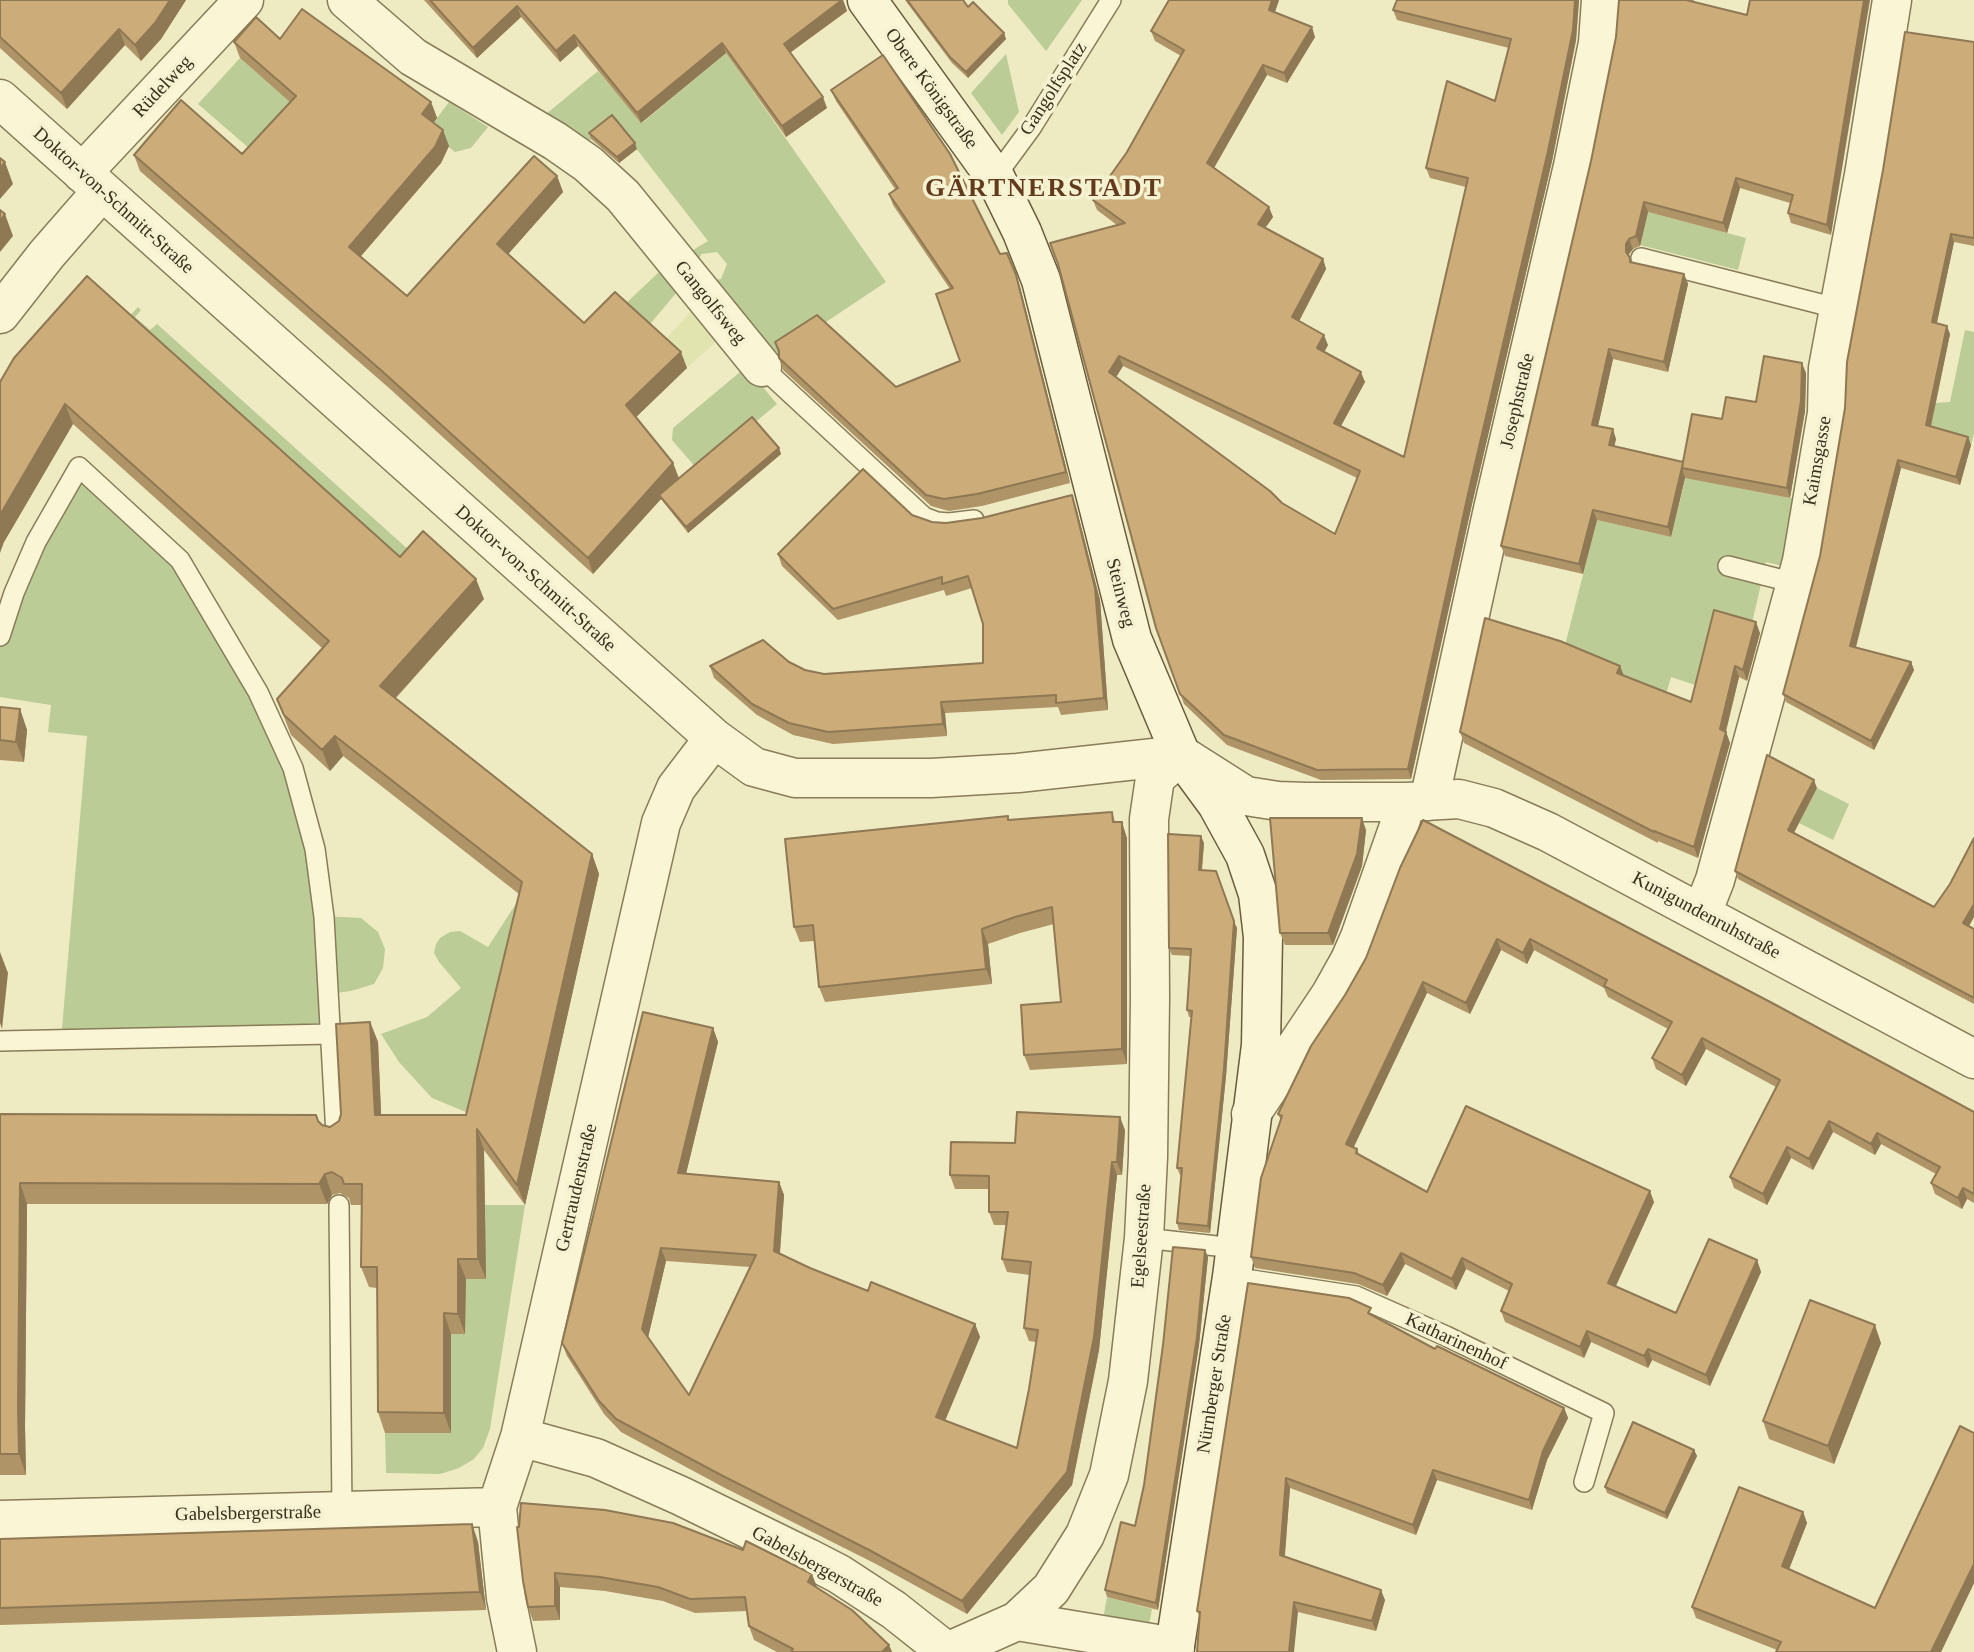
<!DOCTYPE html>
<meta charset="utf-8">
<style>
body{margin:0}
canvas{display:block;background:#eeeac2}
</style>
<canvas width="1974" height="1652"></canvas>
<script>
const context = document.querySelector('canvas').getContext('2d');
context.lineJoin = 'round';
function fill(path, color) { context.fillStyle = color; context.fill(path, 'evenodd'); }
const poly = rows => new Path2D(rows.map(r => 'M' + r).join(''));
function strokePath(path, color, width, dash) { context.strokeStyle = color; context.lineWidth = width; context.lineCap = dash ? 'butt' : 'round'; context.setLineDash(dash || []); context.stroke(path); }
function write(font, color, halo, rows, align = 'center') {
  context.font = font + ' Georgia,serif'; context.lineWidth = 7; context.setLineDash([]); context.textBaseline = 'middle'; context.strokeStyle = halo; context.fillStyle = color; for (const [text, x, y, turn = 0] of rows) {
    context.save(); context.translate(x, y); context.rotate((+turn || 0) * Math.PI / 180); context.textAlign = isNaN(turn) ? turn : align; if (halo) context.strokeText(text, 0, 0); context.fillText(text, 0, 0); context.restore();
  }
}
fill(poly([
 [693,309,719,339,687,368,664,341]
]), '#e2e4af');
fill(poly([
 [1008,0,1082,0,1046,51,1008,4],
 [726,53,886,282,769,360,706,281,721,279,727,264,717,252,701,254,696,269,685,255,708,241,615,121,585,144,539,120,598,71,642,123],
 [1006,54,1019,112,1002,135,971,93],
 [240,58,264,79,331,80,250,149,198,104],
 [449,102,488,127,471,148,455,152,428,130],
 [1648,212,1746,238,1738,270,1640,245],
 [660,271,677,292,645,330,621,308],
 [138,307,141,310,135,317,150,330,157,324,420,560,407,574,125,321],
 [1965,330,1974,332,1974,433,1971,445,1912,429,1884,406,1950,402],
 [746,367,777,404,698,470,672,440,673,428],
 [79,467,180,560,293,768,324,916,361,918,378,932,385,949,383,968,374,984,351,991,329,994,331,1034,61,1040,87,736,48,732,51,705,0,697,0,636],
 [1687,472,1737,488,1802,500,1790,568,1766,562,1744,658,1701,687,1671,677,1664,701,1563,653,1597,520,1671,537],
 [1817,788,1849,804,1833,840,1799,823],
 [521,896,478,1117,432,1098,399,1062,381,1034,427,1017,461,988,439,962,434,953,436,944,440,938,450,932,460,931,488,947],
 [446,1205,525,1205,490,1429,483,1448,474,1459,459,1468,440,1474,386,1473,385,1433,451,1433,451,1334,465,1334,466,1279,486,1279],
 [1107,1597,1152,1609,1149,1625,1110,1620,1104,1614]
]), '#bbcc96');
const lane = poly([
 [995,177,1031,128,1111,0],
 [1641,258,1840,309],
 [762,367,924,517,937,522,949,523,974,520],
 [1728,566,1795,583],
 [0,636,14,593,36,542,79,467,180,560,258,692,293,768,315,849,324,917,336,1135],
 [0,1041,331,1034],
 [339,1205,342,1512],
 [1144,1238,1235,1248],
 [1232,1277,1356,1296,1446,1336,1604,1413,1584,1482]
]);
const street = poly([
 [347,0,413,57,555,141,588,164,623,196,762,367],
 [0,99,714,738,754,767,795,778,931,778,1018,773,1181,755],
 [82,173,244,0],
 [0,314,47,254,102,191],
 [1183,756,1246,796,1278,801,1307,802,1406,802,1459,799,1494,808,1548,832,1974,1059],
 [1429,801,1493,509,1573,166,1598,43,1601,0],
 [1702,913,1715,880,1802,561,1827,413,1828,368,1864,175,1892,0],
 [1251,1114,1331,994,1350,960,1360,937,1399,826,1406,802],
 [520,1437,596,1458,681,1496,808,1558,839,1574,894,1610,947,1652],
 [0,1520,497,1507],
 [1017,1621,1175,1647],
 [517,1652,506,1598,497,1507,520,1437,661,823,676,788,714,738],
 [947,1652,1017,1621,1051,1589,1085,1535,1109,1475,1128,1381,1144,1238,1148,1157,1150,998,1149,819,1155,778,1181,755]
]);
const secondary = poly([
 [867,0,995,177,1022,232,1041,280,1132,639,1181,755,1217,804,1245,855,1258,894,1263,937,1261,1045,1232,1277,1174,1652]
]);
strokePath(lane, '#887c59', 22);
strokePath(street, '#887c59', 41);
strokePath(secondary, '#6a5c3c', 41);
strokePath(lane, '#f9f5d5', 19);
strokePath(street, '#f9f5d5', 38);
strokePath(secondary, '#f9f5d5', 38);
fill(poly([
 [0,0,186,0,161,39,141,61,125,45,67,109,0,48],
 [424,0,843,0,847,11,790,53,827,108,786,137,726,53,641,123,578,46,560,62,521,17,477,58],
 [905,0,963,0,968,7,1004,33,1006,39,968,78,952,63],
 [1169,0,1279,0,1275,12,1315,37,1287,83,1267,75,1214,168,1273,217,1265,228,1323,259,1326,269,1299,321,1328,345,1324,352,1365,382,1341,426,1404,457,1466,187,1430,178,1426,168,1495,101,1509,48,1397,20,1393,10,1397,0,1579,0,1576,40,1552,161,1472,504,1411,779,1321,780,1227,745,1184,704,1156,628,1059,266,1117,225,1097,210,1093,200,1127,152,1181,56,1155,41,1151,31],
 [1123,366,1357,478,1335,534,1282,503,1116,377],
 [1619,0,1694,0,1693,2,1747,15,1750,0,1831,235,1791,223,1788,213,1790,203,1740,188,1727,233,1648,212,1640,246,1633,249,1629,254,1632,262,1684,274,1688,284,1668,372,1613,359,1598,426,1616,439,1614,447,1683,462,1722,419,1756,402,1806,373,1805,411,1790,498,1685,478,1671,537,1597,520,1583,574,1505,556,1501,546,1591,161,1616,37],
 [280,39,431,102,437,118,433,123,449,146,441,163,361,256,407,296,557,176,563,192,508,254,584,323,687,368,636,417,673,463,679,478,779,448,781,454,688,533,661,499,593,574,389,388,140,171,134,155,242,154,290,102,240,58,234,42],
 [1974,42,1974,246,1954,242,1937,323,1950,334,1931,427,1971,445,1960,485,1901,468,1855,647,1911,662,1914,670,1874,750,1786,702,1783,694],
 [831,90,1000,254,1020,287,1070,483,982,506,949,511,931,506,783,370,775,342,896,387,960,361,950,289,893,205,889,194,895,189,836,101],
 [589,133,637,149,619,163,591,139],
 [14,358,484,599,396,698,592,854,599,874,525,1205,484,1150,486,1279,466,1279,465,1334,451,1334,451,1433,385,1433,378,1412,377,1288,369,1287,361,1267,361,1205,351,1205,349,1198,340,1193,332,1195,327,1204,27,1204,25,1427,26,1475,0,1475,0,1114,319,1121,322,1125,330,1127,339,1121,370,1022,378,1042,381,1115,466,1115,519,894,343,756,330,771,291,735,277,699,322,648,73,424,4,542],
 [1076,507,1100,600,1108,710,1061,715,1058,707,945,713,947,736,833,744,793,735,757,715,714,678,710,666,789,662,805,670,824,674,983,663,983,624,972,588,946,596,944,590,838,620,782,566,778,554,912,515,932,522,946,523],
 [1760,633,1747,681,1739,677,1726,732,1730,743,1698,858,1658,841,1658,843,1464,743,1460,732,1624,676,1691,702],
 [0,707,20,709,27,730,24,762,0,760],
 [1817,788,1794,833,1934,907,1950,884,1974,838,1974,917,1969,926,1974,929,1974,1004,1738,879,1735,871],
 [1112,812,1115,822,1127,838,1127,1064,1030,1070,1024,1055,1061,1002,1054,924,1020,933,988,944,992,984,825,1002,819,987,814,941,800,942,794,927,1008,816,1009,820],
 [1366,830,1362,866,1333,945,1285,945,1280,933],
 [1204,843,1202,871,1237,928,1226,1076,1210,1233,1179,1230,1177,1223,1181,1175,1180,1175,1177,1168,1191,1017,1189,1017,1187,1010,1191,956,1172,955,1169,948],
 [1400,868,1974,1112,1974,1203,1967,1199,1962,1209,1935,1194,1931,1183,1936,1174,1881,1144,1875,1155,1833,1132,1813,1170,1791,1158,1767,1205,1734,1188,1730,1177,1776,1087,1706,1049,1686,1086,1656,1069,1652,1058,1668,1029,1608,997,1604,988,1534,950,1527,964,1501,950,1470,1014,1427,993,1353,1148,1357,1149,1359,1154,1427,1192,1654,1202,1616,1286,1676,1313,1757,1260,1761,1272,1710,1386,1652,1360,1648,1368,1591,1342,1584,1358,1505,1322,1501,1311,1509,1291,1466,1269,1456,1290,1405,1264,1387,1296,1358,1284,1255,1268,1251,1257,1281,1120,1278,1114,1366,958],
 [713,1028,718,1042,686,1174,779,1182,784,1195,780,1253,810,1268,868,1291,975,1324,980,1337,945,1421,1017,1448,1029,1389,1036,1342,1029,1341,1024,1328,1030,1275,1007,1272,1002,1259,1007,1225,994,1225,989,1212,989,1189,955,1189,950,1175,1015,1143,1125,1130,1122,1175,1117,1175,1099,1350,1072,1485,967,1614,876,1564,725,1488,621,1432,604,1414,567,1356,562,1343],
 [666,1261,750,1267,689,1395,648,1337],
 [1205,1250,1208,1257,1199,1345,1158,1610,1107,1597,1105,1590,1135,1526],
 [1374,1316,1435,1349,1564,1408,1568,1418,1547,1460,1532,1510,1437,1480,1416,1535,1290,1488,1285,1556,1385,1600,1376,1631,1298,1612,1200,1618,1197,1611],
 [1881,1343,1834,1464,1769,1439,1763,1421],
 [1974,1433,1974,1583,1941,1652,1777,1650,1696,1618,1692,1607,1803,1512,1807,1523,1789,1569,1875,1608],
 [1694,1450,1697,1456,1667,1519,1607,1493,1605,1487],
 [472,1524,478,1542,486,1610,0,1625,0,1539],
 [517,1527,817,1588,889,1645,892,1652,777,1652,754,1640,749,1626,747,1611,695,1613,663,1601,605,1591,560,1587,560,1620,533,1621,528,1607]
]), '#af9467');
fill(poly([
 [170,0,186,0,161,39,141,61,135,45],
 [843,0,847,11,788,54,784,44],
 [1272,0,1279,0,1272,20,1269,10],
 [1575,0,1579,0,1576,40,1552,161,1472,504,1411,779,1408,769],
 [1864,0,1870,0,1831,235,1827,225],
 [517,6,521,17,477,58,473,48],
 [1312,27,1315,37,1287,83,1284,73],
 [119,29,125,45,67,109,61,93],
 [1004,33,1006,39,968,78,966,72],
 [574,35,578,46,560,62,556,51],
 [722,43,726,53,641,123,637,113],
 [1263,65,1267,75,1211,173,1207,163],
 [823,97,827,108,786,137,782,126],
 [431,102,437,118,428,130,422,114],
 [443,130,449,146,441,163,355,263,349,247],
 [635,143,637,149,619,163,617,157],
 [5,162,13,184,0,199,0,168],
 [557,176,563,192,503,260,497,244],
 [1736,178,1740,188,1727,233,1723,223],
 [1644,202,1648,212,1640,246,1636,236],
 [1269,207,1273,217,1261,234,1258,224],
 [5,214,13,236,0,252,0,221],
 [1951,234,1954,242,1935,331,1932,322],
 [1629,239,1633,249,1629,254,1629,262,1626,252,1626,244],
 [1323,259,1326,269,1296,327,1292,317],
 [1684,274,1688,284,1668,372,1664,362],
 [1016,275,1020,287,1070,483,1066,472],
 [1947,326,1950,334,1929,434,1926,425],
 [1324,335,1328,345,1321,358,1317,348],
 [1609,349,1613,359,1596,435,1592,425],
 [681,352,687,368,632,421,626,405],
 [1119,356,1123,366,1113,382,1109,372],
 [1802,363,1806,373,1805,411,1790,498,1787,488],
 [1361,372,1365,382,1337,433,1334,423],
 [65,404,73,424,4,542,0,553,0,515],
 [1613,429,1616,439,1612,455,1609,445],
 [1968,437,1971,445,1960,485,1956,477],
 [779,448,781,454,688,533,686,527],
 [1898,460,1901,468,1854,655,1850,646],
 [673,463,679,479,659,495,661,499,593,574,588,558],
 [1682,468,1685,478,1671,537,1668,527],
 [1072,495,1076,507,1100,600,1108,710,1104,698],
 [1593,510,1597,520,1583,574,1579,564],
 [476,579,484,599,388,706,380,686],
 [1756,622,1760,633,1747,681,1743,670],
 [1911,662,1914,670,1874,750,1871,741],
 [1620,666,1624,676,1617,673],
 [1735,666,1739,677,1725,734,1726,732,1730,743,1698,858,1694,847,1720,729],
 [941,702,945,713,947,736,943,724],
 [20,709,27,730,24,762,16,742],
 [335,736,343,756,330,771,322,750],
 [1814,780,1817,788,1791,838,1788,830],
 [1362,818,1366,830,1362,866,1333,945,1328,933],
 [1122,822,1127,838,1127,1064,1122,1049],
 [1201,836,1204,843,1201,877,1199,870],
 [592,854,599,874,525,1205,517,1185],
 [1974,904,1974,917,1966,931,1963,923],
 [1234,921,1237,928,1226,1076,1210,1233,1208,1226],
 [982,929,988,944,992,984,986,969],
 [1497,939,1501,950,1470,1014,1466,1003],
 [1530,939,1534,950,1527,964,1523,953],
 [0,952,8,973,2,1029,0,1023],
 [1423,982,1427,993,1350,1155,1346,1144],
 [370,1022,378,1042,382,1135,375,1115],
 [713,1028,718,1042,683,1186,678,1173],
 [1702,1038,1706,1049,1686,1086,1682,1075],
 [1120,1117,1125,1130,1122,1175,1117,1162],
 [1829,1121,1833,1132,1813,1170,1809,1159],
 [477,1129,484,1150,486,1279,478,1259],
 [1877,1133,1881,1144,1875,1155,1871,1144],
 [1787,1147,1791,1158,1767,1205,1763,1194],
 [1112,1162,1117,1175,1099,1350,1072,1485,967,1614,962,1601,1067,1472],
 [325,1174,332,1195,327,1204,319,1184],
 [779,1182,784,1195,779,1264,774,1251],
 [20,1183,27,1204,25,1427,26,1475,19,1454,18,1407],
 [1963,1188,1967,1199,1962,1209,1958,1198],
 [1650,1191,1654,1202,1612,1294,1608,1283],
 [661,1248,666,1261,647,1342,642,1329],
 [1205,1250,1208,1257,1199,1345,1158,1610,1156,1603],
 [1401,1253,1405,1264,1387,1296,1383,1285],
 [1462,1258,1466,1269,1456,1290,1452,1279],
 [458,1259,466,1279,465,1334,458,1314],
 [1757,1260,1761,1272,1710,1386,1706,1375],
 [444,1313,451,1334,451,1433,444,1413],
 [975,1324,980,1337,941,1430,936,1417],
 [1875,1325,1881,1343,1834,1464,1828,1446],
 [1587,1331,1591,1342,1584,1358,1580,1347],
 [1648,1349,1652,1360,1648,1368,1644,1356],
 [1564,1408,1568,1418,1547,1460,1532,1510,1529,1500,1543,1451],
 [1694,1450,1697,1456,1667,1519,1665,1513],
 [1433,1470,1437,1480,1416,1535,1413,1525],
 [1286,1478,1290,1488,1284,1564,1280,1555],
 [1803,1512,1807,1523,1786,1577,1782,1566],
 [472,1524,478,1542,486,1610,480,1592],
 [1974,1564,1974,1583,1941,1652,1931,1652],
 [555,1573,560,1587,560,1620,555,1606],
 [812,1574,817,1587,808,1582],
 [1381,1590,1385,1600,1376,1631,1372,1621],
 [1294,1602,1298,1612,1294,1652,1289,1652],
 [889,1645,892,1652,882,1652]
]), '#8f7854');
const building = poly([
 [0,0,170,0,155,23,135,45,119,29,61,93,0,37,0,0],
 [430,0,842,0,784,44,823,97,782,126,722,43,637,113,574,35,556,51,517,6,473,48,430,0],
 [907,0,963,0,968,7,973,2,1004,33,966,72,950,57,907,0],
 [1169,0,1272,0,1269,10,1312,27,1284,73,1263,65,1207,163,1269,207,1258,224,1323,259,1292,317,1324,335,1317,348,1361,372,1334,423,1404,457,1468,178,1426,168,1447,81,1495,101,1511,39,1393,10,1397,0,1575,0,1573,30,1548,151,1468,494,1408,769,1317,770,1224,735,1180,694,1156,628,1058,264,1050,243,1125,223,1093,200,1127,152,1184,50,1151,31,1169,0],
 [1119,356,1360,471,1335,534,1282,503,1270,491,1109,372,1119,356],
 [1619,0,1686,0,1747,15,1750,0,1864,0,1827,225,1788,213,1793,195,1736,178,1723,223,1644,202,1636,236,1629,239,1626,244,1626,252,1630,258,1630,262,1684,274,1664,362,1609,349,1592,425,1613,429,1609,445,1683,462,1692,414,1722,419,1726,397,1756,402,1764,356,1802,363,1801,401,1787,488,1682,468,1683,463,1668,527,1593,510,1579,564,1501,546,1591,161,1616,37,1619,0],
 [302,9,431,102,422,114,443,130,435,147,349,247,407,296,534,156,557,176,497,244,584,323,615,292,681,352,626,405,673,463,588,558,383,372,134,155,181,100,242,154,296,96,234,42,256,17,280,39,302,9],
 [1905,32,1974,42,1974,238,1951,234,1932,322,1947,326,1926,425,1968,437,1956,477,1898,460,1850,646,1911,662,1871,741,1783,694,1820,556,1845,408,1847,362,1883,170,1905,32],
 [883,55,950,154,1000,254,1007,253,1016,275,1066,472,977,494,944,499,926,495,779,358,779,351,775,342,817,315,896,387,960,361,936,294,953,288,889,194,898,188,831,90,883,55],
 [612,115,635,143,617,157,589,133,612,115],
 [0,158,5,162,0,168,0,158],
 [0,210,5,214,0,221,0,210],
 [87,276,400,557,423,531,476,579,380,686,592,854,517,1185,477,1129,478,1259,458,1259,458,1314,444,1313,444,1413,378,1412,377,1267,361,1267,362,1184,344,1184,342,1178,332,1172,325,1174,319,1184,20,1183,18,1407,19,1454,0,1454,0,1114,316,1115,318,1121,322,1125,330,1127,339,1121,341,1114,336,1024,370,1022,375,1115,466,1115,522,882,335,736,322,750,284,715,277,699,329,641,65,404,0,515,0,382,14,358,87,276],
 [752,417,779,448,686,527,659,495,752,417],
 [863,469,912,515,932,522,946,523,982,518,1072,495,1095,588,1104,698,1056,703,1056,695,941,702,943,724,828,732,789,723,752,704,710,666,763,640,789,662,805,670,824,674,983,663,983,624,968,576,942,584,942,577,833,609,778,554,863,469],
 [1714,610,1756,622,1743,670,1735,666,1720,729,1726,732,1694,847,1654,831,1654,832,1460,732,1485,618,1560,641,1620,666,1617,673,1691,702,1714,610],
 [0,707,20,709,16,742,0,740,0,707],
 [1767,755,1814,780,1788,830,1934,907,1950,884,1974,838,1974,904,1963,923,1974,929,1974,998,1735,871,1767,755],
 [1112,812,1113,822,1122,822,1122,1049,1024,1055,1021,1005,1061,1002,1052,907,1015,917,982,929,986,969,819,987,813,925,794,927,785,839,1008,816,1008,820,1112,812],
 [1270,818,1362,818,1357,854,1328,933,1280,933,1270,818],
 [1423,820,1774,1004,1974,1112,1974,1194,1963,1188,1958,1198,1931,1183,1940,1167,1877,1133,1871,1144,1829,1121,1809,1159,1787,1147,1763,1194,1730,1177,1780,1080,1702,1038,1682,1075,1652,1058,1672,1022,1604,986,1607,980,1530,939,1523,953,1497,939,1466,1003,1423,982,1346,1144,1357,1149,1356,1153,1427,1192,1466,1106,1650,1191,1608,1283,1676,1313,1709,1239,1757,1260,1706,1375,1648,1349,1644,1356,1587,1331,1580,1347,1501,1311,1512,1284,1462,1258,1452,1279,1401,1253,1383,1285,1354,1273,1251,1257,1261,1178,1282,1116,1278,1114,1311,1046,1345,995,1366,958,1400,868,1423,820],
 [1168,834,1201,836,1199,870,1216,871,1234,921,1224,1069,1208,1226,1177,1223,1182,1168,1177,1168,1192,1011,1187,1010,1191,949,1169,948,1168,834],
 [643,1012,713,1028,678,1173,779,1182,774,1251,810,1268,868,1291,871,1282,975,1324,936,1417,1017,1448,1029,1389,1038,1330,1024,1328,1031,1262,1002,1259,1008,1212,989,1212,989,1176,950,1175,951,1142,1015,1143,1017,1112,1120,1117,1117,1162,1112,1162,1094,1337,1067,1472,962,1601,871,1551,721,1475,616,1419,599,1401,562,1343,643,1012],
 [661,1248,756,1255,689,1395,642,1329,661,1248],
 [1173,1247,1205,1250,1197,1337,1156,1603,1105,1590,1121,1522,1135,1526,1144,1485,1163,1345,1173,1247],
 [1248,1283,1349,1298,1371,1308,1368,1313,1435,1349,1437,1346,1564,1408,1543,1451,1529,1500,1433,1470,1413,1525,1286,1478,1280,1555,1381,1590,1372,1621,1294,1602,1289,1652,1197,1652,1200,1612,1197,1611,1248,1283],
 [1810,1300,1875,1325,1828,1446,1763,1421,1810,1300],
 [1633,1422,1694,1450,1665,1513,1605,1487,1633,1422],
 [1960,1426,1974,1433,1974,1564,1931,1652,1776,1652,1781,1642,1692,1607,1739,1487,1803,1512,1782,1566,1875,1608,1960,1426],
 [521,1503,605,1510,673,1523,743,1550,746,1541,812,1574,808,1582,852,1610,889,1645,882,1652,791,1652,793,1649,749,1626,745,1597,690,1599,658,1587,600,1577,555,1573,555,1606,528,1607,523,1581,517,1527,519,1527,521,1503],
 [472,1524,480,1592,0,1608,0,1539,472,1524]
]);
fill(building, '#ccac78');
strokePath(building, '#8f7854', 2);
write('19px', '#382f1d', '#f5f2d2', [
 ["Rüdelweg",163,87,-47],
 ["Obere Königstraße",931,89,54],
 ["Gangolfsplatz",1054,89,-57],
 ["Doktor-von-Schmitt-Straße",113,201,42],
 ["Gangolfsweg",710,303,51],
 ["Josephstraße",1518,401,-77],
 ["Kaimsgasse",1818,461,-80],
 ["Doktor-von-Schmitt-Straße",535,579,42],
 ["Steinweg",1120,593,76],
 ["Kunigundenruhstraße",1706,916,28],
 ["Gertraudenstraße",577,1188,-77],
 ["Egelseestraße",1142,1236,-86],
 ["Katharinenhof",1456,1342,25],
 ["Nürnberger Straße",1215,1384,-81],
 ["Gabelsbergerstraße",248,1514,-1],
 ["Gabelsbergerstraße",817,1567,29]
]);
context.letterSpacing = '2px';
write('bold 26px', '#643a1d', '#f5f2d2', [
 ["GÄRTNERSTADT",1044,189]
]);
context.letterSpacing = '0px';
</script>
